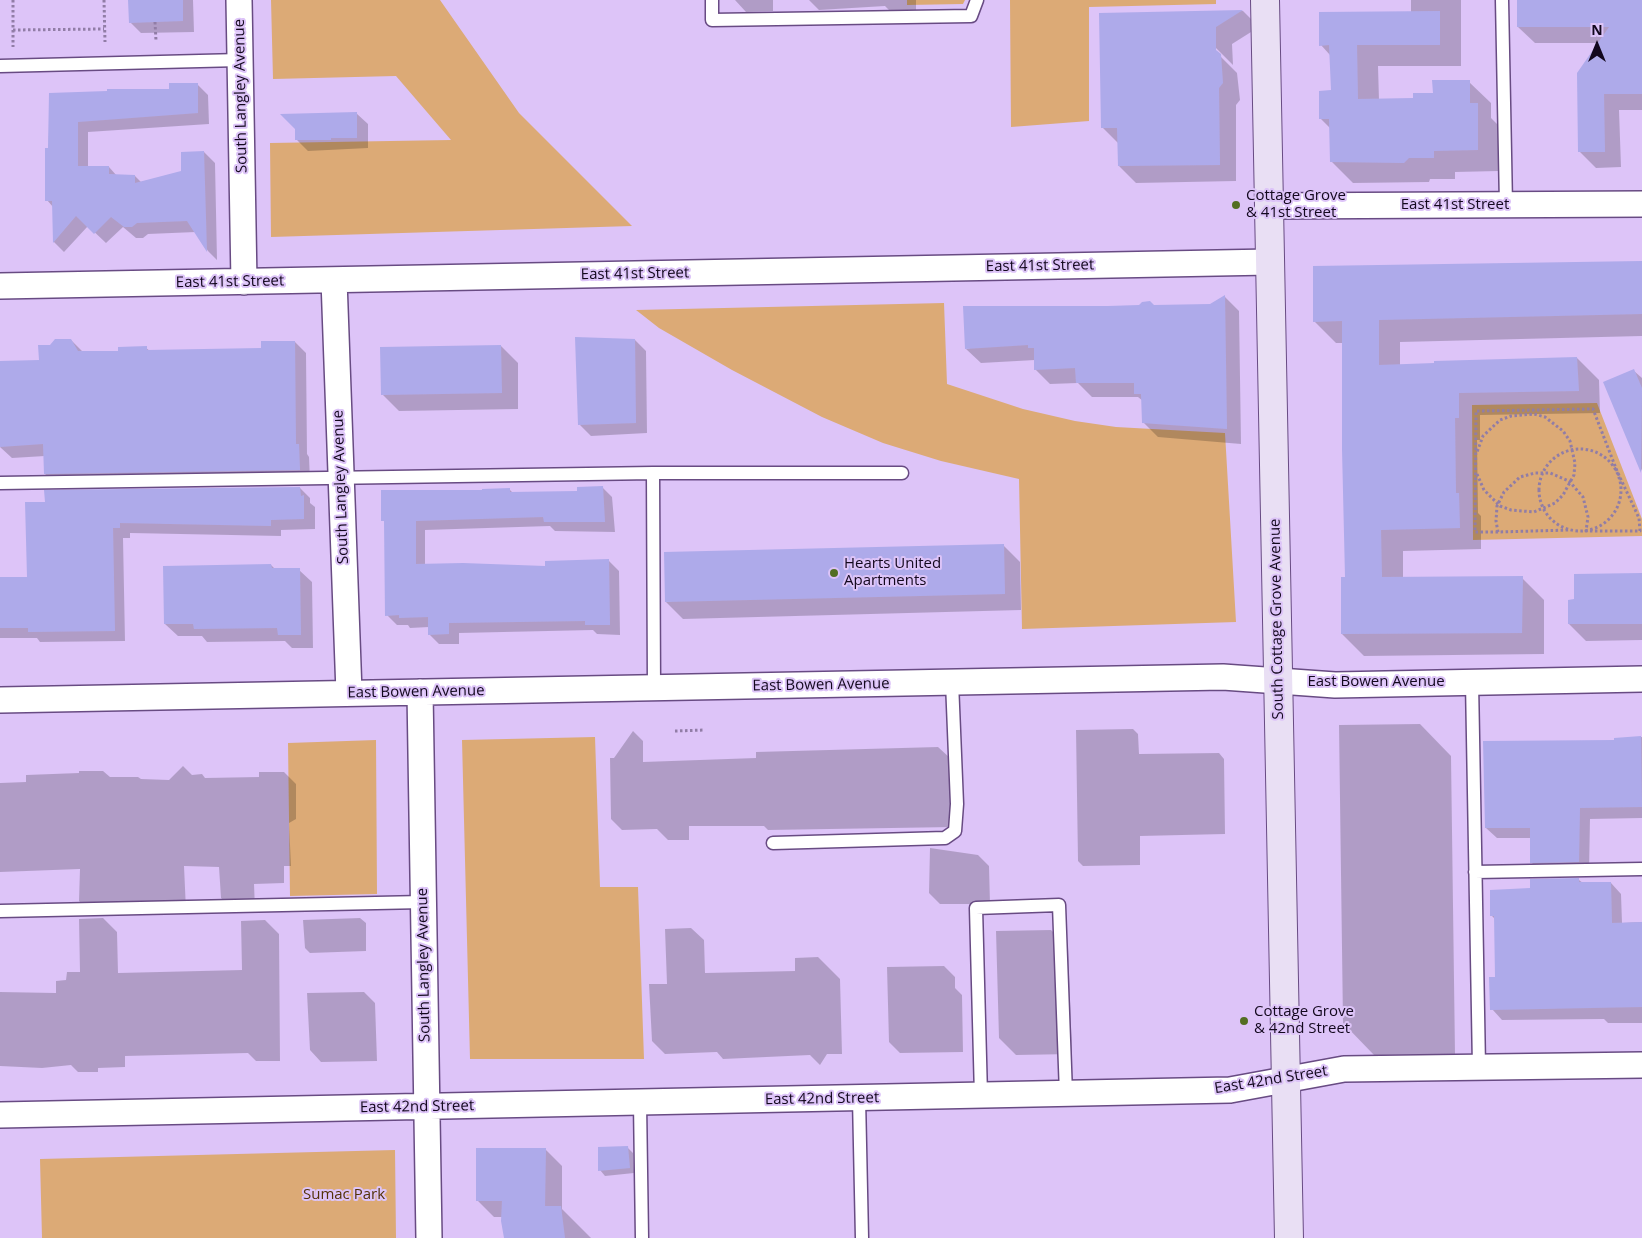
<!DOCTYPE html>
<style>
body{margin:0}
#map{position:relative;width:1642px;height:1238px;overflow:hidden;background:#ddc4f8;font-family:"Open Sans",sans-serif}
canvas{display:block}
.north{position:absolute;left:1572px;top:20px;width:50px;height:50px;-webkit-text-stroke:4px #ddc4f8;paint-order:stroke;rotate:0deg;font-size:14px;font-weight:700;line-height:20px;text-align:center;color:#13081e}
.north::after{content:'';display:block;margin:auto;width:18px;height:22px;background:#13081e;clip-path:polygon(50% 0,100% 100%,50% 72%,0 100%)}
</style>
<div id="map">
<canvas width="1642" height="1238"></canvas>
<div class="north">N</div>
</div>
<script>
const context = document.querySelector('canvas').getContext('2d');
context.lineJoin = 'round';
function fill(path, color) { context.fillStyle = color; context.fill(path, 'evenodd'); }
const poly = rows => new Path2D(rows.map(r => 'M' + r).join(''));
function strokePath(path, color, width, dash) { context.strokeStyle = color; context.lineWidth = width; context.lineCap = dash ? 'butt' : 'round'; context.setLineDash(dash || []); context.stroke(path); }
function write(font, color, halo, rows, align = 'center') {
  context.font = font + ' "Open Sans",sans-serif'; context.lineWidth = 4; context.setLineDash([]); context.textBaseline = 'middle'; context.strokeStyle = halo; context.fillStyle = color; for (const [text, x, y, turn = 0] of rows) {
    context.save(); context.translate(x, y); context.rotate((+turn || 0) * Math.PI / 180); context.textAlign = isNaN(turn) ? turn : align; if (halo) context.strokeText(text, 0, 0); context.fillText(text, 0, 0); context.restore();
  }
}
fill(poly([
 [271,0,440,0,519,113,632,226,271,237,270,143,451,140,396,76,273,79],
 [907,0,965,0,963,4,907,5],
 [1010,0,1216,0,1216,4,1089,7,1089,121,1011,127],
 [944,303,947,384,1023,409,1075,421,1116,427,1225,433,1236,622,1022,629,1019,479,941,461,883,443,822,417,732,370,659,328,636,310],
 [1597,403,1642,519,1642,536,1473,540,1472,405],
 [595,737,600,887,638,887,644,1059,470,1059,462,740],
 [376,740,377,894,290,896,288,743],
 [395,1150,396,1238,42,1238,40,1159]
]), '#dcaa76');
fill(poly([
 [129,0,193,0,194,32,141,33,130,22],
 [735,0,773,0,773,11,746,12],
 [809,0,916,0,916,12,892,13,885,6,819,10],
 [1411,0,1461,0,1461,66,1378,66,1379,100,1414,99,1469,82,1491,103,1491,118,1499,126,1499,171,1455,172,1455,179,1430,179,1429,182,1353,183,1332,162,1331,129,1321,119,1332,91,1330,55,1321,45,1411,13],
 [1518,0,1642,0,1642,110,1619,110,1621,167,1596,168,1579,151,1599,43,1535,43,1518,27],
 [1243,11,1259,27,1232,44,1233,65,1213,45,1211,47,1237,73,1240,100,1236,105,1236,181,1136,183,1119,166,1119,144,1102,127,1100,14],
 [197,84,208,95,209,124,88,132,88,167,109,167,117,176,135,176,141,182,182,172,204,152,215,163,217,260,208,251,196,232,148,234,143,238,136,238,123,227,106,243,88,226,64,252,54,242,53,207,47,200,50,94,170,90],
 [356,113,368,124,368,148,308,151,297,140],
 [1642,262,1642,336,1400,342,1400,366,1577,358,1599,380,1600,413,1480,415,1480,440,1477,440,1478,513,1481,516,1481,549,1403,551,1403,578,1522,578,1544,600,1544,654,1364,656,1342,634,1347,578,1343,343,1336,343,1314,321],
 [1225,297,1239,311,1241,444,1158,437,1143,422,1143,401,1138,397,1092,397,1078,383,1050,384,1035,369,1035,360,981,363,966,349,1154,306,1210,305],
 [71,340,83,352,119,353,146,348,150,351,263,349,295,342,306,353,307,454,309,457,310,481,57,485,45,474,45,456,12,458,0,447,0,362,40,361,50,347],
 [635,340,646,351,647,433,591,436,580,425],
 [501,346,518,363,518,409,399,411,383,395],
 [1634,371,1642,378,1642,471,1605,383],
 [602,487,612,497,615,532,555,531,550,526,425,530,425,565,546,568,609,561,619,571,620,635,597,634,593,630,459,633,459,644,439,644,429,634,429,627,410,628,408,625,397,625,387,615,386,523,383,520,483,492,509,489,513,493,578,492],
 [300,488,310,498,310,503,315,507,315,529,281,530,281,536,130,533,130,538,123,538,125,641,40,642,37,638,0,638,0,578,28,578,26,504],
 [1003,545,1020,562,1021,610,683,619,666,602],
 [271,565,275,569,299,570,312,582,313,648,292,648,285,641,207,642,202,636,178,636,165,624],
 [1642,574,1642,640,1586,641,1569,624],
 [1420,724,1451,756,1455,1054,1374,1055,1343,1023,1339,725],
 [1133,729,1138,734,1139,754,1219,753,1224,759,1225,834,1140,836,1140,865,1083,866,1078,861,1076,730],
 [633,731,643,741,643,762,756,758,756,752,938,747,950,758,954,827,768,830,764,826,689,826,689,840,668,840,657,829,622,830,611,819,610,758,614,758],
 [1642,737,1642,818,1590,819,1589,872,1542,873,1531,862,1531,838,1497,838,1486,828,1616,741,1616,739],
 [183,766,192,775,202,774,205,778,259,777,259,772,284,772,296,784,296,819,289,823,291,866,284,866,284,883,254,884,255,909,232,909,221,898,219,867,184,866,186,910,91,912,79,901,80,869,0,872,0,783,26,782,26,775,79,773,79,771,103,771,110,777,138,777,141,779,169,780],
 [930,848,978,855,989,866,990,904,940,904,929,893],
 [1579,880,1583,883,1611,883,1621,894,1622,923,1642,922,1642,1023,1608,1023,1604,1019,1502,1020,1492,1009,1496,979,1495,919,1492,916,1532,889],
 [103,918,117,932,118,973,242,970,241,921,265,920,279,934,280,1061,256,1061,248,1053,125,1056,125,1067,98,1068,98,1072,78,1072,71,1065,42,1068,0,1066,0,992,56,993,56,981,66,980,67,972,80,972,79,919],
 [360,918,366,923,366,951,310,953,305,948,303,920],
 [691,928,704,940,705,973,795,971,795,958,818,957,840,979,842,1054,827,1054,820,1065,810,1055,723,1059,717,1052,665,1054,652,1041,649,984,667,984,665,929],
 [1051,930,1068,947,1072,1054,1016,1055,999,1038,996,931],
 [944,966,955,977,955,988,962,995,963,1052,900,1053,889,1042,887,967],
 [364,992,375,1003,377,1061,321,1062,310,1050,307,993],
 [627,1147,633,1153,634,1173,605,1176,600,1170],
 [545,1149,562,1166,562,1209,591,1238,504,1238,504,1217,494,1217,477,1200]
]), '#0003');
fill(poly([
 [128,0,183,0,183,21,129,23],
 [1517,0,1642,0,1642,94,1604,94,1605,152,1578,152,1577,73,1609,27,1517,27],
 [1243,10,1216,27,1216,50,1221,54,1223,83,1219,88,1220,165,1118,166,1117,128,1101,128,1099,13],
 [1440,11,1440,45,1357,45,1358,99,1413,98,1413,93,1433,93,1432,80,1470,80,1470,103,1478,103,1478,150,1434,151,1434,158,1409,158,1404,163,1330,162,1329,119,1319,119,1319,91,1331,90,1329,45,1319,46,1319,12],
 [169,83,198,83,198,113,78,122,78,166,109,166,109,174,135,175,135,183,181,171,181,152,204,151,207,252,187,221,137,223,132,227,124,227,111,217,94,234,76,216,53,243,52,201,45,201,45,148,48,148,49,93,107,91,107,89,169,89],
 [357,112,357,138,331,138,331,140,295,140,295,129,280,114],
 [1642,261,1642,314,1379,320,1379,365,1434,363,1434,361,1577,357,1579,391,1459,393,1459,418,1455,418,1456,493,1459,493,1460,528,1381,530,1382,577,1523,576,1522,633,1341,634,1341,577,1345,577,1342,449,1342,321,1313,322,1313,266],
 [1225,295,1227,429,1142,423,1141,394,1134,394,1134,383,1076,383,1075,368,1034,370,1034,348,1028,348,1028,345,965,349,963,306,1108,306,1139,305,1142,302,1150,301,1154,305,1210,304],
 [575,337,635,339,636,423,578,425],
 [55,339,71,339,78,351,118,351,118,347,147,346,147,350,261,348,261,341,295,341,296,444,299,444,300,470,44,474,43,444,0,447,0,361,39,360,38,345,50,345],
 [501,345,502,393,381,395,380,347],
 [1634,369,1642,388,1641,473,1603,382],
 [603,486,605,522,544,522,543,517,416,521,416,564,463,563,545,566,545,561,609,559,610,625,585,625,585,621,449,623,449,634,428,635,428,617,399,618,399,615,385,616,384,521,381,521,381,490,482,490,482,489,510,488,510,492,577,491,577,487],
 [300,487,301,496,304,495,304,519,271,520,271,526,120,523,120,528,113,528,115,631,28,632,28,628,0,628,0,577,27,577,25,502,45,502,44,490],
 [1004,544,1005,594,665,602,664,552],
 [271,564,272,568,300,568,301,635,278,635,277,628,194,629,193,624,164,624,163,566],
 [1642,573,1642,624,1568,624,1568,600,1574,599,1574,574],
 [1641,736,1642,807,1580,808,1579,862,1530,863,1530,828,1485,828,1483,741,1614,740,1614,738],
 [1579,878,1579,882,1611,882,1612,923,1642,922,1642,1007,1490,1010,1489,977,1495,977,1494,916,1490,916,1490,890,1530,888,1530,879],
 [628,1146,630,1168,598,1171,598,1147],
 [476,1148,546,1148,545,1206,561,1206,565,1238,504,1238,501,1221,502,1201,476,1201]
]), '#aeaaea');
const lane = poly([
 [712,0,712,20,971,16,977,0],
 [1502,0,1506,205],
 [0,66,240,60],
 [653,473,654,688],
 [0,483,653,473,902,473],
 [1472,682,1479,1067],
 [773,843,945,838,955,831,957,804,952,682],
 [1475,872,1642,869],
 [0,911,423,902],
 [981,1096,976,908,1059,905,1066,1094],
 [859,1098,862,1238],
 [640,1103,642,1238]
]);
const street = poly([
 [239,0,244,282],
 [1269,206,1642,204],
 [334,280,349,693],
 [0,286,1270,262],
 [420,692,429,1238],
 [0,700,1223,677,1335,685,1642,679],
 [0,1115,1230,1090,1344,1069,1642,1065]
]);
const secondary = poly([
 [1265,0,1289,1238]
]);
strokePath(lane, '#684b83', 15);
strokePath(street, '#684b83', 28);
strokePath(secondary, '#684b83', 30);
strokePath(poly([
 [13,0,13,47],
 [104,0,105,42],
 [155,22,156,41],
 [13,30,104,29],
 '1539 490a41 41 0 1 1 82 0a41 41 0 1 1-82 0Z',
 [1477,474,1484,490,1500,506,1511,510,1534,512,1555,503,1563,495,1574,475,1575,463,1570,441,1563,431,1545,417,1534,414,1511,416,1500,420,1483,436,1477,452],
 [1498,532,1475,532,1476,411,1593,409,1617,471,1639,518,1640,531,1586,531,1588,517,1583,497,1569,481,1550,473,1535,473,1520,477,1504,492,1497,506,1496,521,1498,532,1569,530],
 [675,731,704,730]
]), '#917da6', 3, [2.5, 2.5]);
strokePath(lane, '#fff', 12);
strokePath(street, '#fff', 25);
strokePath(secondary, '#e9dff4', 28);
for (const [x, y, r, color] of [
 [1236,205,5,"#536e22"],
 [834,573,5,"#536e22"],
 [1244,1021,5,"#536e22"]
]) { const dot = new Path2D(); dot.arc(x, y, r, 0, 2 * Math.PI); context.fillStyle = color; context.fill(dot); strokePath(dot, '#ddc4f8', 2); }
write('15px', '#13081e', '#ddc4f8', [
 ["South Langley Avenue",241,96,-91],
 ["East 41st Street",1455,205],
 ["East 41st Street",1040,266,-1],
 ["East 41st Street",635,274,-1],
 ["East 41st Street",230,282,-1],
 ["South Langley Avenue",341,487,-92],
 ["South Cottage Grove Avenue",1277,619,-91],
 ["East Bowen Avenue",1376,682],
 ["East Bowen Avenue",821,685,-1],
 ["East Bowen Avenue",416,692,-1],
 ["South Langley Avenue",424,965,-91],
 ["East 42nd Street",1271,1080,-9],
 ["East 42nd Street",822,1099,-1],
 ["East 42nd Street",417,1107,-1]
]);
write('15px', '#13081e', '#ddc4f8', [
 ["Cottage Grove",1246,196],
 ["& 41st Street",1246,213],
 ["Hearts United",844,564],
 ["Apartments",844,581],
 ["Cottage Grove",1254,1012],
 ["& 42nd Street",1254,1029]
], 'left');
write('15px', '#533106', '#ddc4f8', [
 ["Sumac Park",344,1195]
]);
</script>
